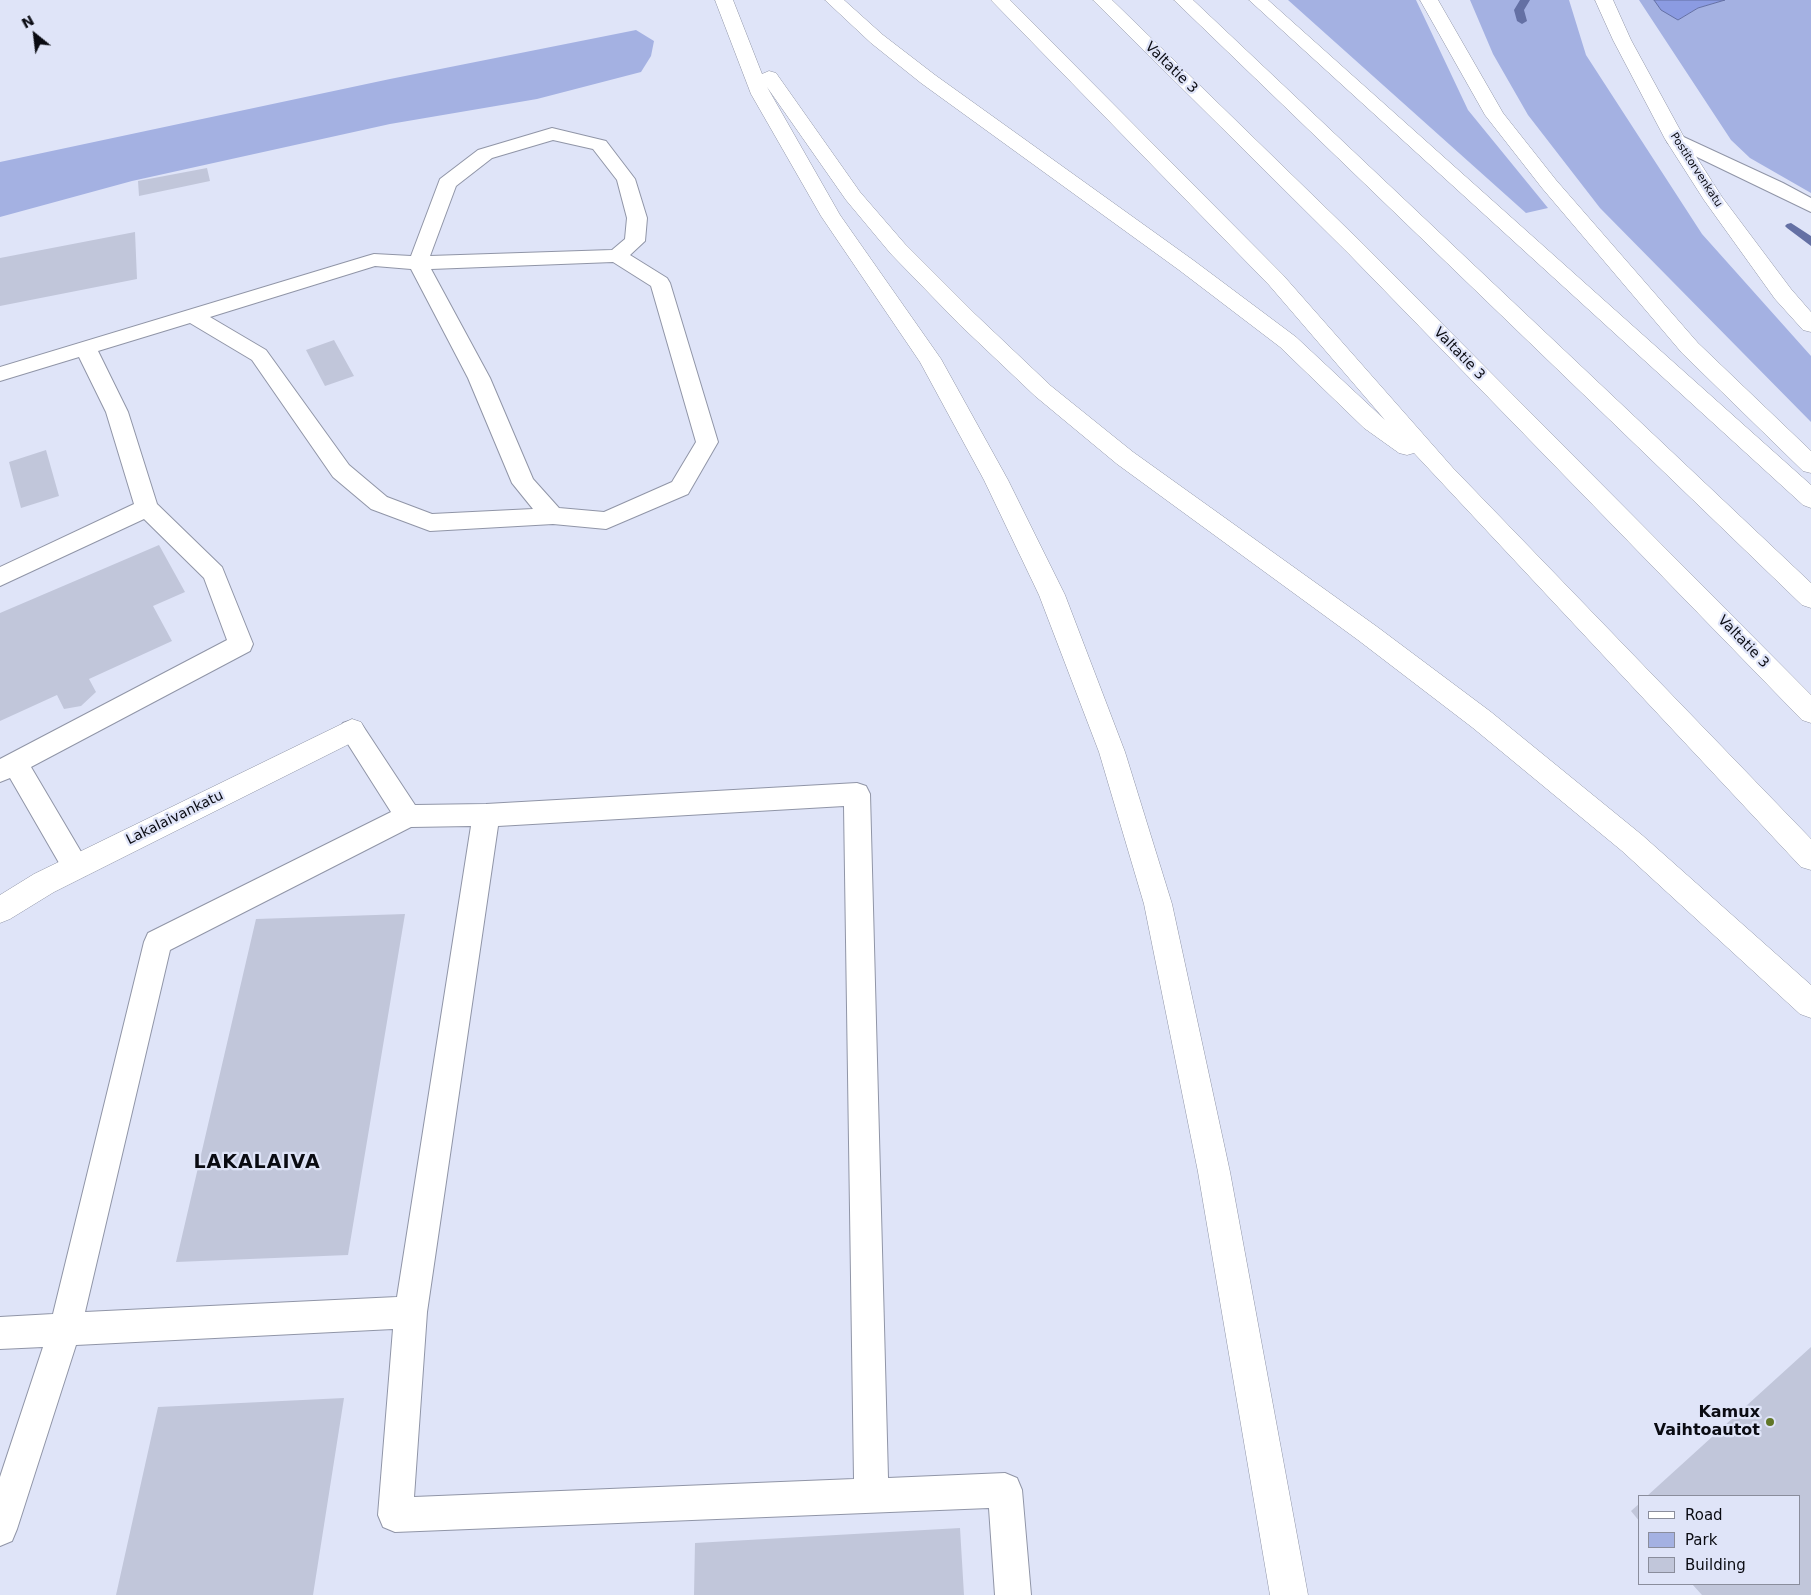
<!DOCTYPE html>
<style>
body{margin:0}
#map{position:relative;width:1811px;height:1595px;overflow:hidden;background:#dfe4f8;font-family:"DejaVu Sans",sans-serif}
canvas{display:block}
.legend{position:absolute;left:1638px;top:1495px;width:162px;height:90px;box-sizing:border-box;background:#dfe4f8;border:1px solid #8a8d9c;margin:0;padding:6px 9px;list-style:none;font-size:15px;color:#0a0b12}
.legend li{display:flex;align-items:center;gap:10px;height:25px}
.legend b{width:25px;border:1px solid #8a8d9c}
.north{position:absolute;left:10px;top:10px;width:50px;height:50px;-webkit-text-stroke:4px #dfe4f8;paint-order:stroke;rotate:331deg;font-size:14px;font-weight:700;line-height:20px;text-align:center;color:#0a0b12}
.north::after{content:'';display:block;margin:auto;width:18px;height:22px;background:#0a0b12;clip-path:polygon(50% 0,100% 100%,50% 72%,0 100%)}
</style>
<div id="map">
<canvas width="1811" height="1595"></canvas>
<ul class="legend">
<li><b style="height:6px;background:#fff"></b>Road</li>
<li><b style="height:14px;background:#a4b1e2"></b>Park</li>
<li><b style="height:14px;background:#c1c6da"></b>Building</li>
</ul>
<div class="north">N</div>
</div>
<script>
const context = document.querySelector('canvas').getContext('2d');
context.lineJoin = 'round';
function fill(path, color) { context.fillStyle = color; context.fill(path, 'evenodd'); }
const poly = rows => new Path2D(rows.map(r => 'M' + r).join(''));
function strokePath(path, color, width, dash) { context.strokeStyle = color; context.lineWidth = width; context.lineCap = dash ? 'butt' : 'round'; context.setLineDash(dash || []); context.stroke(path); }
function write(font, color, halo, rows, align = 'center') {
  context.font = font + ' "DejaVu Sans",sans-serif'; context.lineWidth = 4.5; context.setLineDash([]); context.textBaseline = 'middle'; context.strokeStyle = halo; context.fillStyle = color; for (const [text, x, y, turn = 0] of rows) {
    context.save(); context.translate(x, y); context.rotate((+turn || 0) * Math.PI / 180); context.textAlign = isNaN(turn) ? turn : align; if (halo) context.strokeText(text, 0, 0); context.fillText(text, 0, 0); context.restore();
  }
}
fill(poly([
 [1288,0,1416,0,1468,110,1548,208,1526,213],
 [1470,0,1569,0,1586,55,1702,234,1811,356,1811,422,1600,208,1528,115,1493,54],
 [1639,0,1654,0,1678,20,1698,8,1725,0,1811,0,1811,193,1750,158,1731,140],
 [636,30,654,41,651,56,641,72,537,99,390,124,132,181,0,217,0,162,390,79]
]), '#a4b1e2');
const water = poly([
 [1654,0,1725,0,1698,8,1678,20,1661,10,1654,0]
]);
fill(water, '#8b9be2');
strokePath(water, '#6470a4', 1);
fill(poly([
 [1520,0,1530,0,1524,10,1527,21,1522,24,1517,21,1514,10,1520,0],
 [1791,223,1811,236,1811,246,1787,228,1785,226,1787,224,1791,223]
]), '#6470a4');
fill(poly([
 [207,168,210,181,139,196,138,181],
 [135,232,137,279,0,306,0,258],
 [334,340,354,376,325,386,306,350],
 [46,450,59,496,21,508,9,462],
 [159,545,185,592,153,606,172,641,89,679,96,692,81,706,64,709,57,695,0,721,0,613],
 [405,914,348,1255,176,1262,256,919],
 [1811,1347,1811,1595,1702,1595,1692,1584,1800,1584,1800,1496,1647,1496],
 [344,1398,313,1595,116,1595,158,1407],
 [1640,1503,1640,1522,1631,1511],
 [960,1528,964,1595,694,1595,695,1543]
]), '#c1c6da');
const lane = poly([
 [552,128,606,141,635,179,647,218,645,241,630,255,667,278,670,283,718,442,688,494,606,529,553,524,430,531,371,509,333,477,252,360,190,323,98,351,128,412,157,504,222,567,253,644,250,651,31,767,90,867,86,875,76,879,66,875,10,778,0,782,0,759,227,640,204,578,144,519,0,586,0,567,134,504,106,412,79,357,0,381,0,367,367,256,374,254,411,256,440,179,478,150,552,128],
 [553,140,593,149,617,180,627,218,625,239,612,250,430,256,456,186,492,158,553,140],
 [613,262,651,286,696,442,672,482,604,512,559,508,533,479,490,378,431,269,613,262],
 [375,266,411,269,468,378,512,483,533,509,432,514,387,497,349,465,266,350,210,317,375,266],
 [1675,133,1783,183,1811,198,1811,212,1668,143,1666,139,1668,135,1675,133],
 [352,720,361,723,415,805,486,804,857,783,866,786,870,794,888,1478,1005,1473,1017,1478,1022,1490,1031,1595,995,1595,989,1508,395,1532,383,1527,378,1515,393,1329,76,1345,17,1529,12,1541,0,1546,0,1477,43,1347,0,1349,0,1317,53,1314,144,942,148,933,391,812,339,730,343,723,352,720],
 [844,806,854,1479,414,1497,427,1312,498,826,844,806],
 [471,826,397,1297,85,1312,170,950,411,827,471,826]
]);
const street = poly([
 [1595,0,1613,0,1631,40,1685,139,1722,197,1791,289,1811,312,1811,332,1803,330,1775,299,1704,200,1665,139,1613,40,1595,0],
 [352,719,361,722,365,730,361,738,54,892,10,919,0,923,0,895,34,874,352,719]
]);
const highway = poly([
 [715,0,733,0,762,74,769,71,776,73,860,192,905,244,975,314,1051,386,1133,452,1376,626,1491,712,1642,835,1811,985,1811,1018,1800,1014,1622,851,1473,728,1358,640,1117,464,1035,396,959,324,891,254,846,200,767,87,840,215,941,359,1008,480,1065,595,1125,752,1172,904,1230,1172,1308,1595,1270,1595,1198,1172,1144,904,1099,752,1039,595,984,480,920,362,821,216,751,94,715,0],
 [825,0,844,0,883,35,935,75,1193,260,1296,337,1385,420,1269,285,991,0,1010,0,1283,275,1453,468,1811,839,1811,870,1801,867,1414,453,1407,455,1399,453,1364,428,1280,347,1179,270,921,83,871,43,825,0],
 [1093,0,1112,0,1363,244,1811,695,1811,723,1802,720,1349,254,1093,0],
 [1174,0,1193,0,1811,583,1811,608,1802,605,1174,0],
 [1249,0,1268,0,1811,485,1811,508,1803,505,1249,0],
 [1420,0,1438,0,1503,113,1556,180,1698,343,1811,451,1811,473,1803,471,1682,353,1542,188,1485,115,1420,0]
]);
strokePath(lane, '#9095a7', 2);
strokePath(street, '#9095a7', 1);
strokePath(highway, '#9095a7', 1);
fill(lane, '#fff');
fill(street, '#fff');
fill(highway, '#fff');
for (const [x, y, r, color] of [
 [1770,1422,5,"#607627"]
]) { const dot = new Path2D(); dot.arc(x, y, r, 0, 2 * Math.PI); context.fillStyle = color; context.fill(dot); strokePath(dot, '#dfe4f8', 2); }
write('11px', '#0a0b12', '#dfe4f8', [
 ["Postitorvenkatu",1696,170,57]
]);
write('14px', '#0a0b12', '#dfe4f8', [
 ["Valtatie 3",1171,68,44],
 ["Valtatie 3",1459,354,46],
 ["Valtatie 3",1743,642,46],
 ["Lakalaivankatu",175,818,-26]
]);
write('bold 16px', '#0a0b12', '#dfe4f8', [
 ["Kamux",1760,1413],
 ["Vaihtoautot",1760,1431]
], 'right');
context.letterSpacing = '1px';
write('bold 19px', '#0a0b12', '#dfe4f8', [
 ["LAKALAIVA",257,1163]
]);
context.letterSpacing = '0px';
</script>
